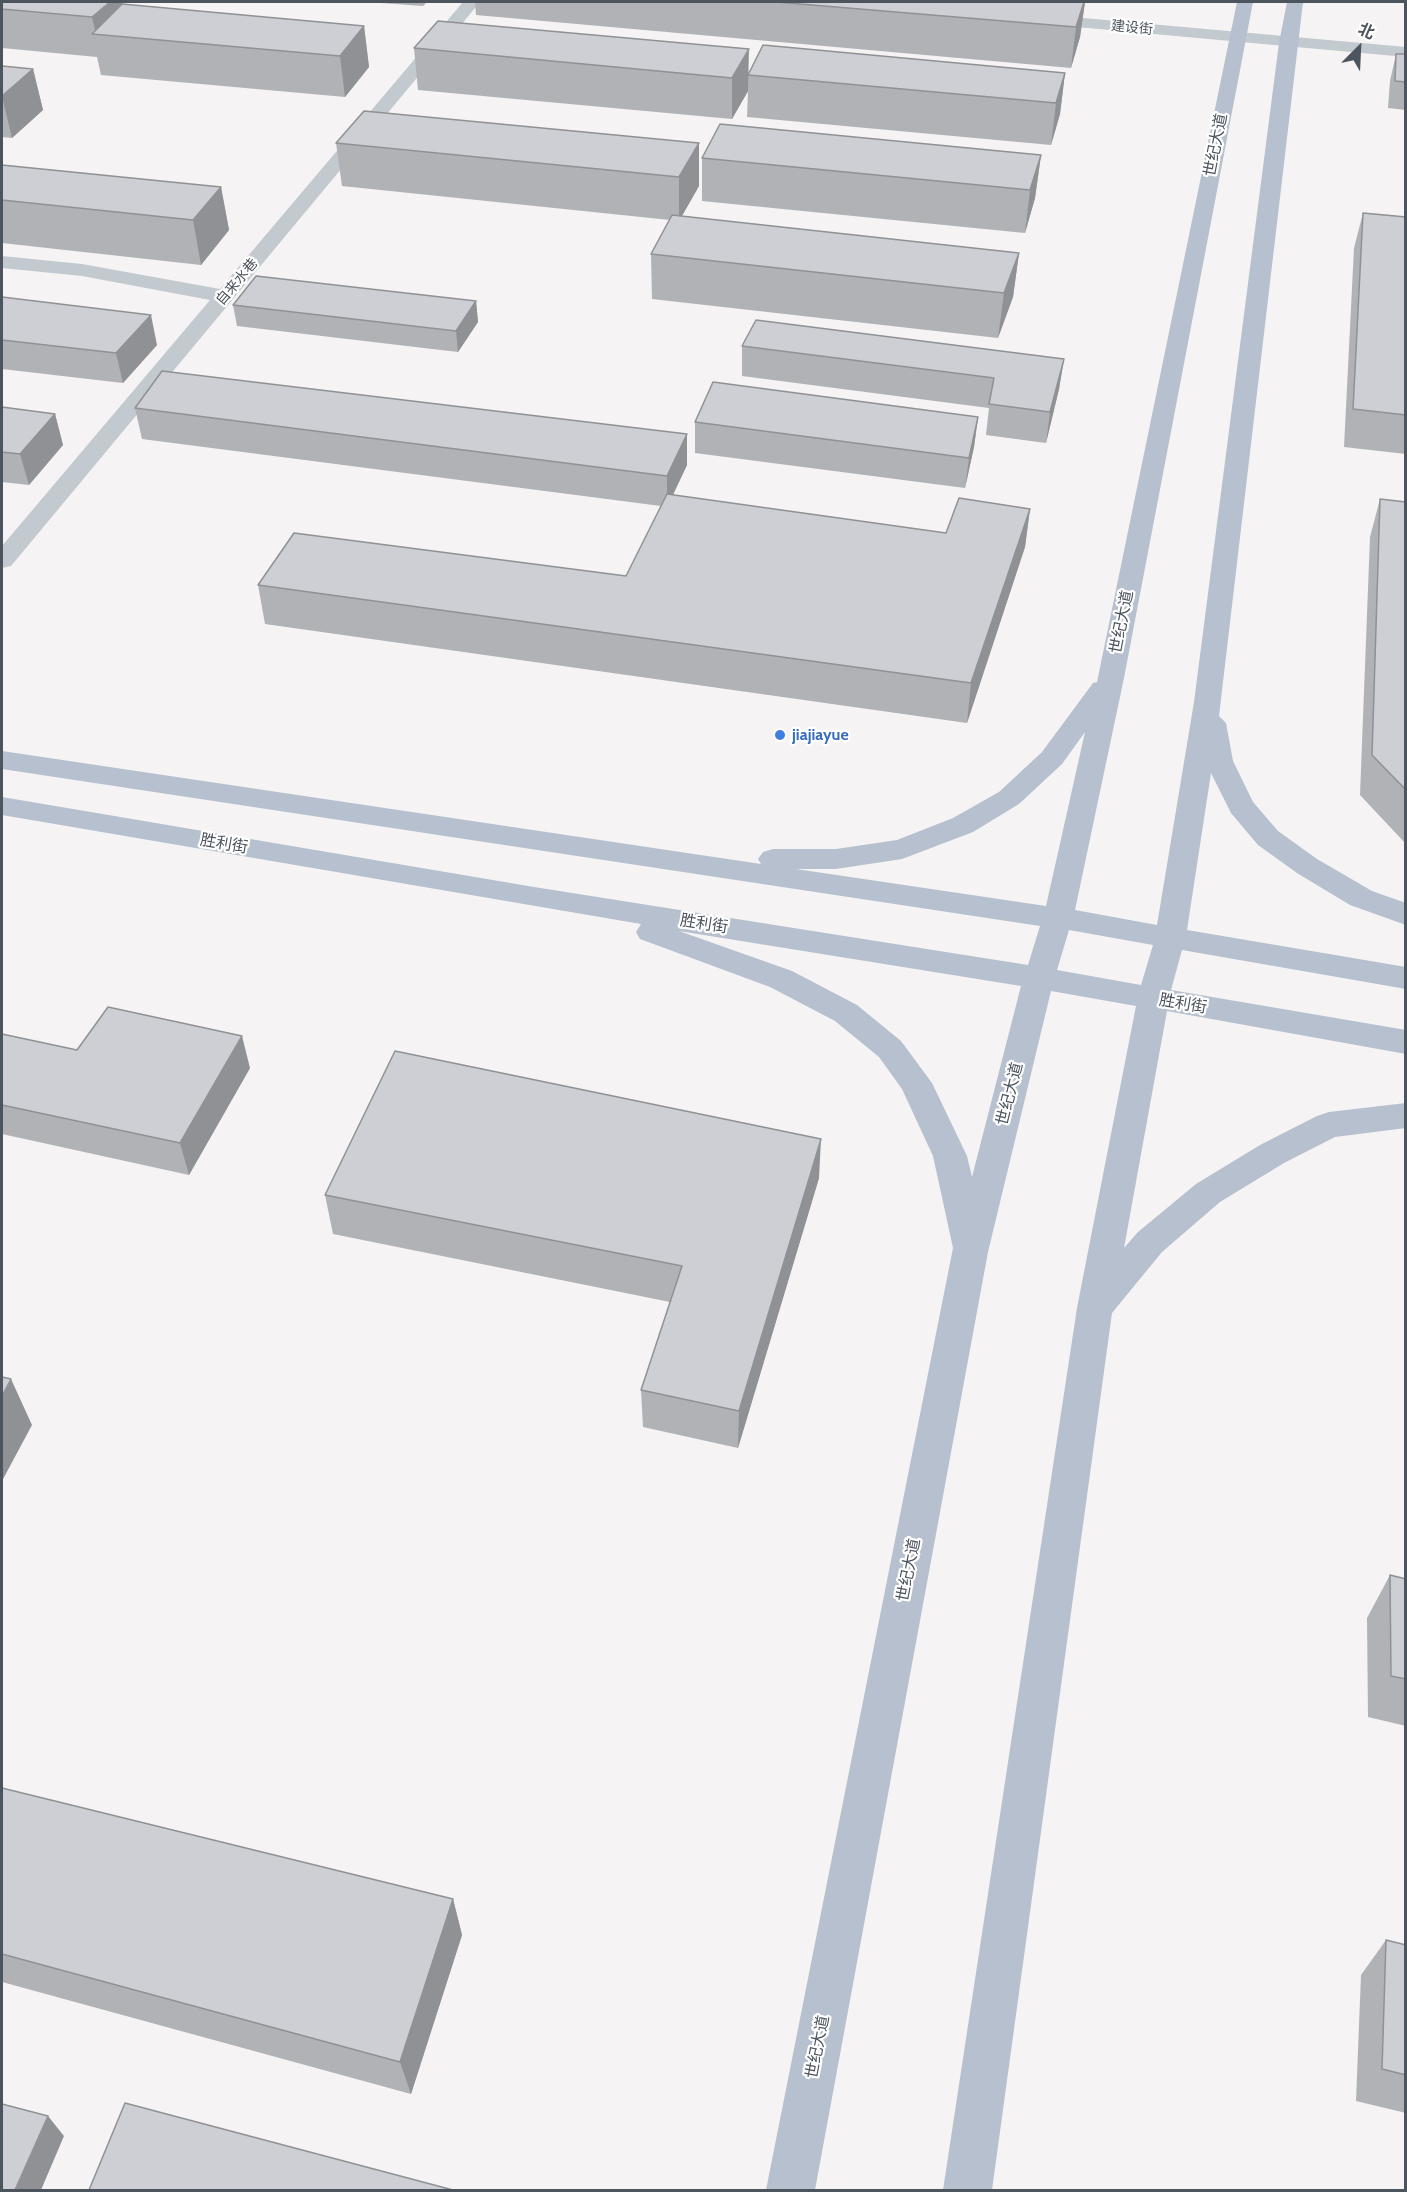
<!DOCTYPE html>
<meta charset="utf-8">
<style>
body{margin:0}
#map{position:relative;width:1407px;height:2192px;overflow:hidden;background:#f5f3f3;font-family:Cabin,"Noto Sans SC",sans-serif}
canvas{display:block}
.frame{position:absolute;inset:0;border:3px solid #4c545e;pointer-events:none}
.north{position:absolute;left:1329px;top:18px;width:60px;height:60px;-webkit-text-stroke:4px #fff;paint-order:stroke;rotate:24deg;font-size:16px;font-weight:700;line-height:24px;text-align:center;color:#4c545e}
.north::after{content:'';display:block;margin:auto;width:21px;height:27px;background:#4c545e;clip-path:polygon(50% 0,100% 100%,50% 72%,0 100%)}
</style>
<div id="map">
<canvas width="1407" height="2192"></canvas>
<div class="frame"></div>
<div class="north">北</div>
</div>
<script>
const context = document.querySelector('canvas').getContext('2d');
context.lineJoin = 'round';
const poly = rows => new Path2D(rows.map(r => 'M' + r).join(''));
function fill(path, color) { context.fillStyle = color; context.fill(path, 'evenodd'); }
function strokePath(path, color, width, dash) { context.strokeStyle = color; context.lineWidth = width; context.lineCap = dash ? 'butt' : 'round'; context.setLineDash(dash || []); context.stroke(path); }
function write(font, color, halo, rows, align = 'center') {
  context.font = font + ' Cabin,"Noto Sans SC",sans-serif'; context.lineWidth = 4.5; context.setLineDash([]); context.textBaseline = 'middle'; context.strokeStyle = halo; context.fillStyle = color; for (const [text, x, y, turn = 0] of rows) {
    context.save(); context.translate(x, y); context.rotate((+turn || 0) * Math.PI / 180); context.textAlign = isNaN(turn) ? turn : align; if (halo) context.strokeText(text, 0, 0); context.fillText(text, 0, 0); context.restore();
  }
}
fill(poly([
 [463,2,480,2,11,566,2,568,2,546,210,300,82,276,2,268,2,256,82,264,220,289,463,2],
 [1039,14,1406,47,1406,57,1033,23,1031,19,1033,15,1039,14]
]), '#c2c9cf');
fill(poly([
 [1237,2,1253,2,1124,678,1075,910,1157,925,1194,702,1279,43,1287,2,1303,2,1219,716,1226,723,1233,761,1253,802,1278,831,1317,859,1372,891,1406,903,1406,925,1350,905,1297,873,1258,845,1231,813,1211,773,1187,930,1406,967,1406,989,1182,950,1171,990,1406,1030,1406,1054,1167,1011,1124,1248,1138,1232,1196,1184,1260,1145,1317,1116,1329,1112,1406,1103,1406,1128,1335,1137,1284,1163,1220,1202,1162,1252,1112,1313,992,2190,943,2190,1077,1308,1136,1006,1051,991,988,1252,815,2190,766,2190,953,1248,933,1156,902,1089,879,1057,835,1021,770,987,640,939,636,932,641,924,2,815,2,797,534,887,1028,965,1040,926,2,769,2,751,761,864,758,859,763,852,773,849,836,849,897,840,953,818,999,792,1042,752,1093,683,1097,682,1237,2],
 [1085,732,1046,906,796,869,836,869,902,859,973,832,1019,804,1062,764,1085,732],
 [1069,930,1153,945,1141,985,1057,970,1069,930],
 [679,931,1021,986,972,1177,967,1156,932,1083,901,1041,857,1005,792,971,679,931]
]), '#b6c0ce');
fill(poly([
 [2,2,123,4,364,26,369,67,345,97,101,75,97,57,2,48],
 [367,2,427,2,423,6],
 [475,2,1085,2,1080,37,1071,68,476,15],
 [414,48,749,74,1065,73,1060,114,1051,145,747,117,748,91,732,119,418,90],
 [1396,54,1406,54,1406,110,1388,108,1390,81],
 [2,66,33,69,43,110,12,138,2,137],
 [336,143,699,143,699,186,682,216,1019,253,1013,297,998,338,652,299,651,254,670,220,342,186],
 [1041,155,1035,198,1025,233,702,201,702,158],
 [2,165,221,187,229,230,201,265,2,243],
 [1363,213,1406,217,1406,454,1344,447,1354,248],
 [2,297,157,345,123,383,2,369],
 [476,301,478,322,458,352,237,326,233,305],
 [742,346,1064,359,1059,389,1046,443,986,435,989,408,742,376],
 [2,407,55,414,63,445,29,485,2,482],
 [135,408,687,434,687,465,673,495,946,533,1030,509,1025,547,967,723,265,624,258,585,626,576,661,506,142,439],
 [978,417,974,447,965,488,695,453,695,422],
 [1380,499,1406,502,1406,844,1360,795,1370,537],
 [2,1034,77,1050,250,1068,189,1175,2,1134],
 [819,1178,738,1448,643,1427,641,1390,670,1302,333,1234,325,1195],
 [1390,1575,1406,1579,1406,1726,1368,1717,1367,1618],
 [2,1788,453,1899,462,1935,411,2094,2,1982],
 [1386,1940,1406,1945,1406,2113,1356,2101,1361,1975]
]), '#b0b2b6');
fill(poly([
 [110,2,122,2,128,33,96,34,92,17],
 [1084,2,1085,2,1080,37,1071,68,1076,27],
 [364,26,369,67,345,97,340,56],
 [749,49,748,91,732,119,732,78],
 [33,69,43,110,12,138,2,96],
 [1065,73,1060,114,1051,145,1056,103],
 [699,143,699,186,679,221,679,177],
 [1041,155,1035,198,1025,233,1030,190],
 [221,187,229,230,201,265,193,220],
 [1019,253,1013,297,998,338,1004,293],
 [476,301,478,322,458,352,456,331],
 [151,315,157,345,123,383,116,353],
 [1064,359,1059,389,1046,443,1050,412],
 [55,414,63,445,29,485,20,454],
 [978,417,974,447,965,488,969,458],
 [687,434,687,465,667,507,667,476],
 [1030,509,1025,547,967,723,971,683],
 [242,1036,250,1068,189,1175,180,1143],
 [821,1139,819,1178,738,1448,739,1411],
 [11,1379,32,1425,2,1481,2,1396],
 [453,1899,462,1935,411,2094,400,2062],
 [48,2116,64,2136,41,2190,15,2190]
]), '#909194');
const building = poly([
 [2,2,110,2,92,17,2,9,2,2],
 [776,2,1084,2,1076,27,776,2],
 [122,4,364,26,340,56,92,34,122,4],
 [438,21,749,49,732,78,414,48,438,21],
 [763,45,1065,73,1056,103,748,75,763,45],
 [1396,54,1406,54,1406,82,1395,81,1396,54],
 [2,66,33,69,2,96,2,66],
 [364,111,699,143,679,177,336,143,364,111],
 [720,124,1041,155,1030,190,702,158,720,124],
 [2,165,221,187,193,220,2,200,2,165],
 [1363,213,1406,217,1406,415,1353,409,1363,213],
 [672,215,1019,253,1004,293,651,254,672,215],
 [256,276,476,301,456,331,233,305,256,276],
 [2,297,151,315,116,353,2,340,2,297],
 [756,320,1064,359,1050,412,989,404,994,378,742,346,756,320],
 [162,371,687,434,667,476,135,408,162,371],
 [713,382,978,417,969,458,695,422,713,382],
 [2,407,55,414,20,454,2,452,2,407],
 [667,494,946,533,959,498,1030,509,971,683,258,585,294,533,626,576,667,494],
 [1380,499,1406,502,1406,790,1372,755,1380,499],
 [108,1007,242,1036,180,1143,2,1105,2,1034,77,1050,108,1007],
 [395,1051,821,1139,739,1411,641,1390,682,1266,325,1195,395,1051],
 [2,1377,11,1379,2,1396,2,1377],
 [1390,1575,1406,1579,1406,1679,1391,1676,1390,1575],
 [2,1788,453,1899,400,2062,2,1954,2,1788],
 [1386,1940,1406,1945,1406,2075,1382,2069,1386,1940],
 [125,2103,453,2190,89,2190,125,2103],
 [2,2104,48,2116,15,2190,2,2190,2,2104]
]);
fill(building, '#cdcfd4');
strokePath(building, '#909194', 1.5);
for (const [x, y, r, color] of [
 [780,735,6,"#3f7fe0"]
]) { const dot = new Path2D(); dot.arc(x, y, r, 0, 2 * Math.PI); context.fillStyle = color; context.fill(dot); strokePath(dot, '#fff', 2); }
write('14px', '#4c545e', '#fff', [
 ["建设街",1132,28,6],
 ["自来水巷",237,282,-50]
]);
write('16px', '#4c545e', '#fff', [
 ["世纪大道",1216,145,-79],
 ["世纪大道",1122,622,-79],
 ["胜利街",224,844,10],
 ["胜利街",704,924,9],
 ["胜利街",1183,1004,10],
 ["世纪大道",1010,1094,-76],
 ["世纪大道",909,1570,-79],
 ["世纪大道",818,2047,-79]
]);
write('bold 16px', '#366cbe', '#fff', [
 ["jiajiayue",792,735]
], 'left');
</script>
